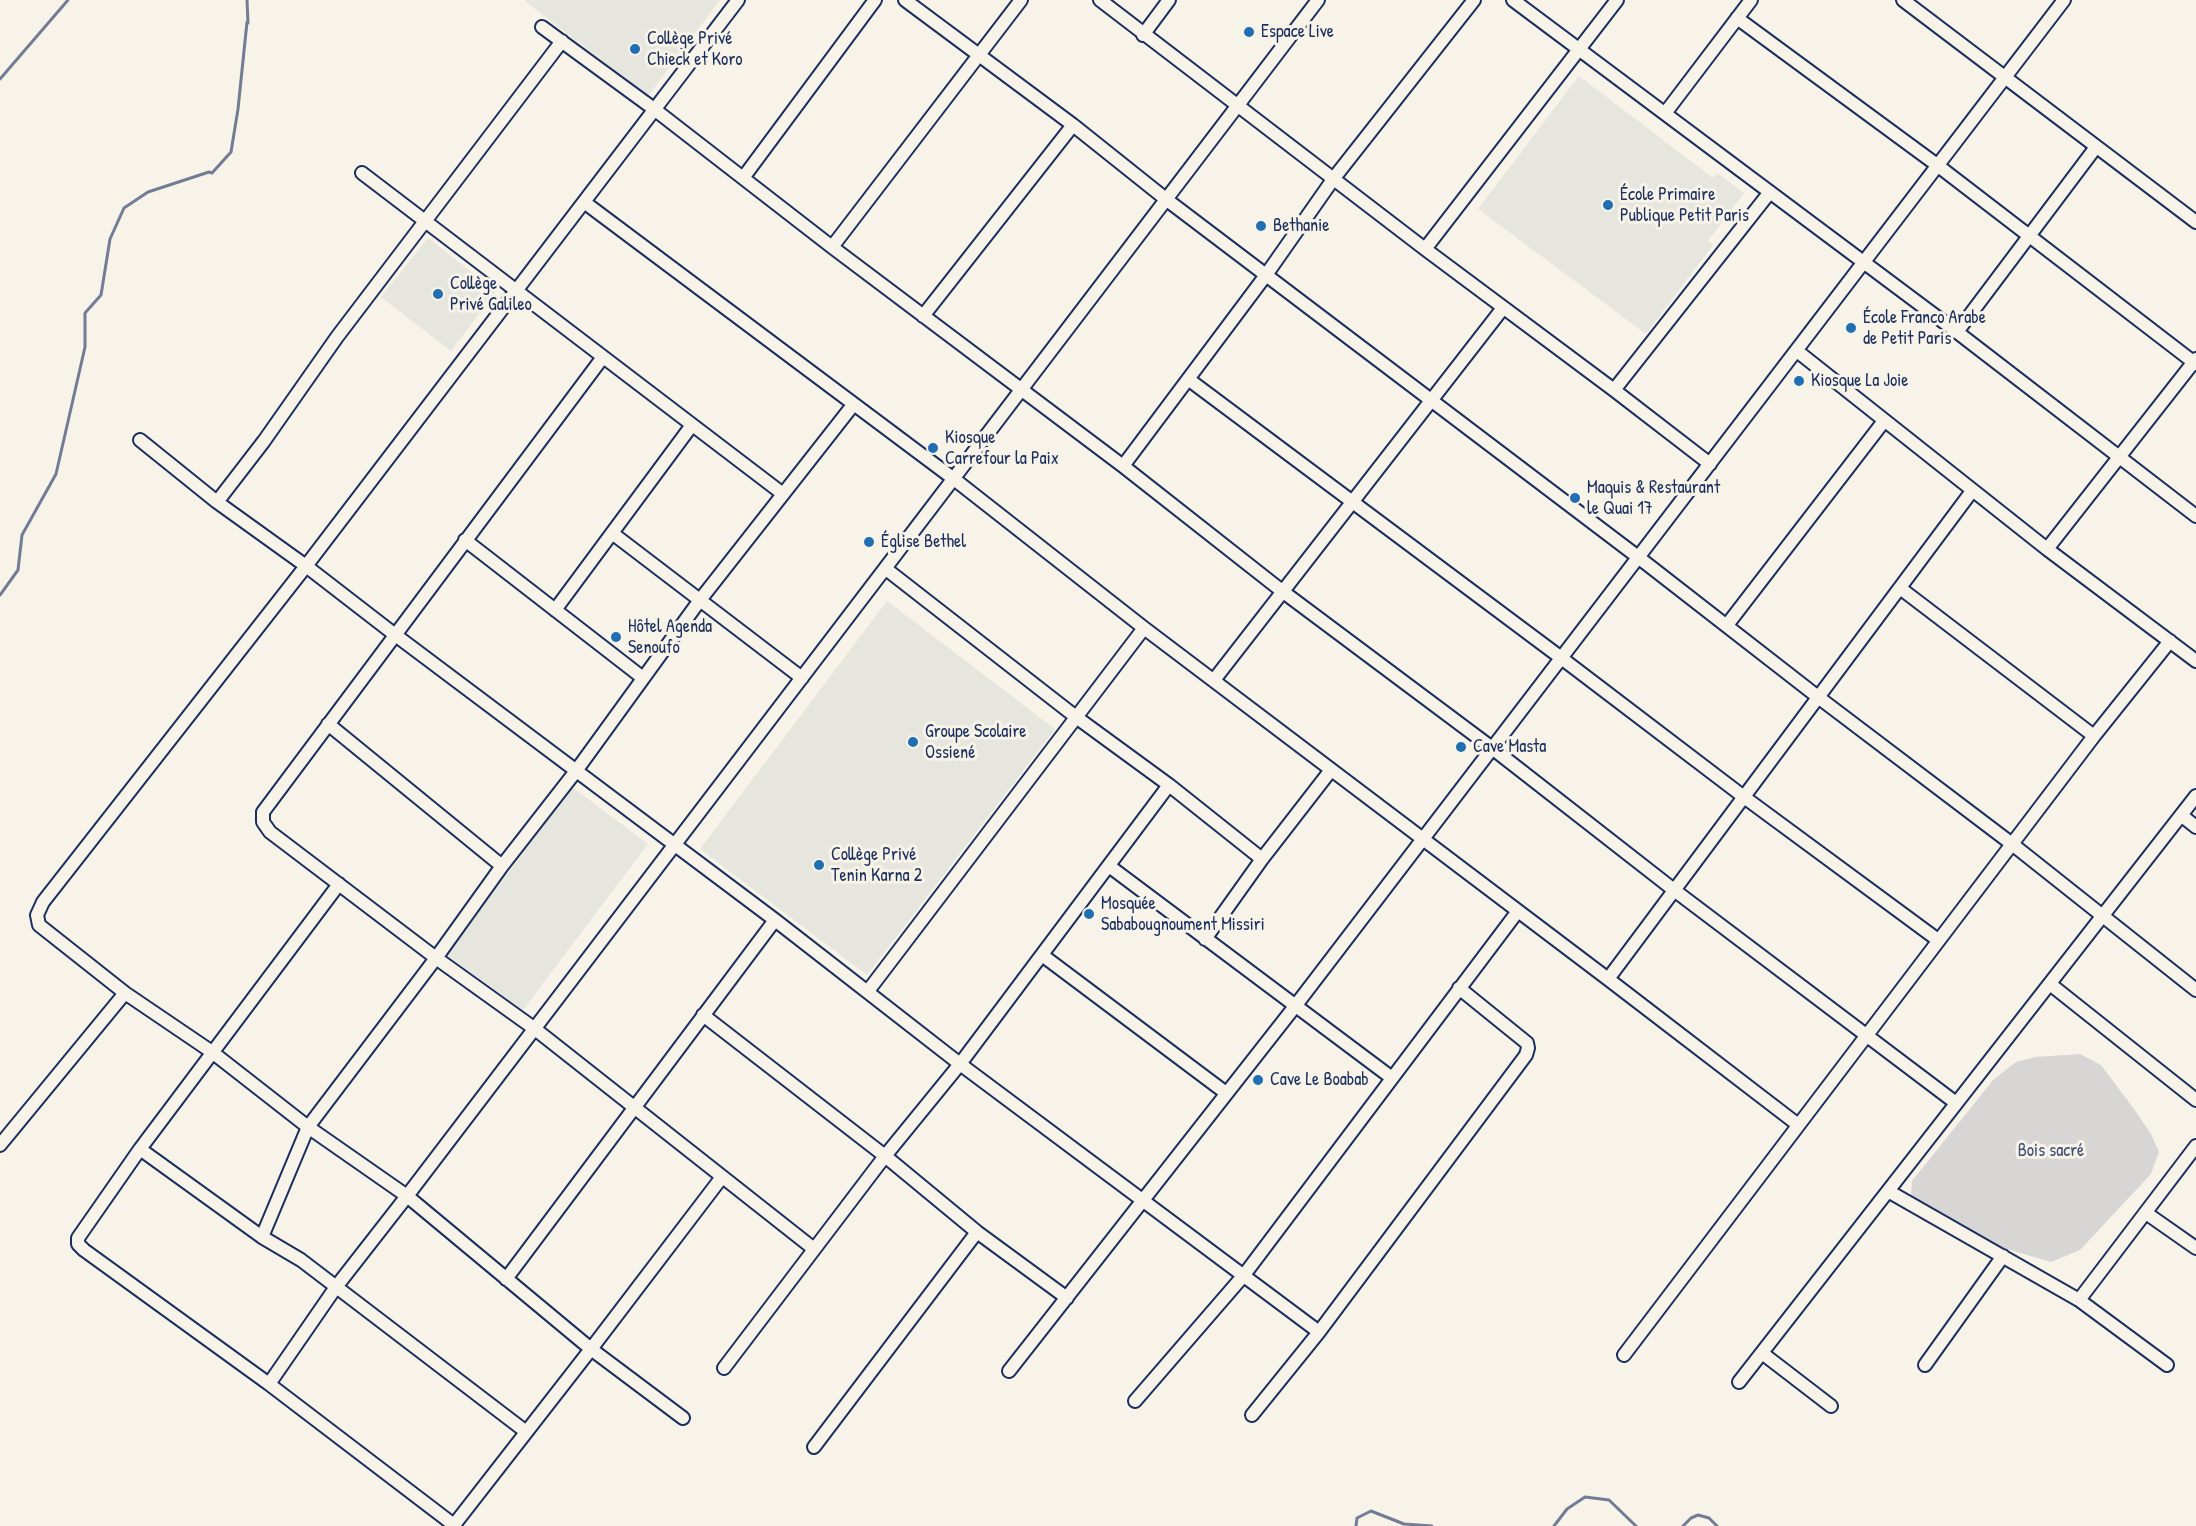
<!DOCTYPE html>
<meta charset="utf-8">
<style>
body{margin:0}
canvas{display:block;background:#f7f3e8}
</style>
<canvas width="2196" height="1526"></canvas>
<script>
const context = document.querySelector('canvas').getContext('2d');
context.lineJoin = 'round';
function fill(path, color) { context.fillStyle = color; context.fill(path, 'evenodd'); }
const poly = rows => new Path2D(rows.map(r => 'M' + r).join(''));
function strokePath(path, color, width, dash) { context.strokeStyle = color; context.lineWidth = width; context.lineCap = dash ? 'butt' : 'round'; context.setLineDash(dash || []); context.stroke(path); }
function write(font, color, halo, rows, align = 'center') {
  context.font = font + ' "Patrick Hand",sans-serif'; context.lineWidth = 6; context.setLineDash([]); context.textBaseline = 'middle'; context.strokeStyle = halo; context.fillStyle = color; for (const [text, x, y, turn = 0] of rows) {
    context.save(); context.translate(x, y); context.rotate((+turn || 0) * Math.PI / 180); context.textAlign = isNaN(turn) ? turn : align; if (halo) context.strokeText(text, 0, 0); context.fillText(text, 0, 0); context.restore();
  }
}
fill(poly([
 [526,0,720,0,648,96,525,1],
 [1579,76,1713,178,1717,173,1744,193,1708,241,1713,245,1646,334,1478,209],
 [428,238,496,291,451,351,381,297],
 [887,601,1055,729,867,975,700,849],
 [572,787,648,844,523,1010,447,955]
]), '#e6e5de');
fill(poly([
 [2080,1054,2101,1065,2134,1109,2151,1134,2159,1152,2151,1174,2080,1250,2051,1262,2000,1247,1911,1197,1912,1181,1993,1080,2016,1062,2036,1057]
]), '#d7d6d4');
strokePath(poly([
 [0,79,68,0],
 [0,595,18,570,22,535,56,474,85,347,85,313,101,295,110,239,124,208,148,192,209,172,212,173,231,152,238,109,247,22,248,23,247,0],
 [1356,1526,1357,1518,1371,1511,1404,1524,1432,1526],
 [1554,1526,1567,1509,1585,1497,1609,1500,1636,1526],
 [1683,1526,1691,1518,1698,1515,1709,1518,1717,1526]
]), '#727c95', 3);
const minor = poly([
 [905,0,1073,125,1167,200,1638,557,1818,697,2012,844,2196,990],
 [1100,0,1425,249,1614,390,1710,464],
 [1513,0,1957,332,2196,516],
 [1903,0,2196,222],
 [1737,18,1937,165,2196,364],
 [542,27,654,109,832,247,1123,466,1282,591,1492,748,1674,890,1956,1103],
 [1143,35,1169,0],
 [1666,112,1751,0],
 [362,173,783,494],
 [743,178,875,0],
 [584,202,954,479,1144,628,1608,979,1797,1124],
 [832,247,1021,0],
 [1425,249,1617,0],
 [923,316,1073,125],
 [1957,332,2096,147],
 [1797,351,2047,549,2196,661],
 [603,357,263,812,263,822,270,832,436,958,535,1029,814,1249],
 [1188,379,1560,657,1744,797,1938,940],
 [1614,390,1770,192],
 [140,440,217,502,306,566,394,634,775,920,960,1064,1319,1332],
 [1123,466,1266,275,1334,178,1474,0],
 [217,502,264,441,337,337,562,41],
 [612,533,802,678],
 [465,540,643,678],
 [2047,549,2196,359],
 [886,569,1076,717,1169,785,1262,859],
 [1900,588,2094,736],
 [555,610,692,425],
 [1727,625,1884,421],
 [1214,680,1503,308],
 [328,724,502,866],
 [2181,815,2196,827],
 [1109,866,1392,1078],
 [339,884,140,1149,78,1238,78,1244,84,1250,269,1384,454,1525,591,1349,722,1177],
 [1205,939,1262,859,1331,770],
 [1042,955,1226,1093],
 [1608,979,1972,491],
 [2050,984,2196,1100],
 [868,991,1144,628],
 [703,1015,885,1156,977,1232,1067,1298],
 [0,1145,125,993],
 [140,1149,262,1237,301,1260,525,1431],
 [1888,1191,2079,1300,2167,1365],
 [2146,1213,2196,1248],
 [262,1237,308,1127,436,958,502,866,576,771,700,600,853,405],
 [506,1279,775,920],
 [2079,1300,2196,1146],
 [1762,1353,1831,1406],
 [1624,1355,2094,736,2170,641],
 [1925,1365,2003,1256],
 [724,1368,885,1156,960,1064,1169,785],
 [1009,1371,1296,1005,2064,0],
 [1739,1382,2196,796],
 [269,1384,336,1287,407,1196,1318,0],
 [1135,1401,1244,1275,1518,911],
 [1252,1415,1319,1332,1526,1055,1528,1048,1527,1043,1459,988],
 [683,1418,591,1349,407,1196,308,1127,212,1052,125,993,39,925,37,915,43,902,306,566,738,0],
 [814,1447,977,1232]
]);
strokePath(minor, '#1b2f5e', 16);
strokePath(minor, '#f7f3e8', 12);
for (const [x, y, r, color] of [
 [1249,32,6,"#1f6fb2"],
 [635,49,6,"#1f6fb2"],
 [1608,205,6,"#1f6fb2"],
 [1261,226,6,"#1f6fb2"],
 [438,294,6,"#1f6fb2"],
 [1851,328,6,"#1f6fb2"],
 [1799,381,6,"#1f6fb2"],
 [933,448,6,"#1f6fb2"],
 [1575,498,6,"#1f6fb2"],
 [869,542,6,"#1f6fb2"],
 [616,637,6,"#1f6fb2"],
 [913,742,6,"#1f6fb2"],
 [1461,747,6,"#1f6fb2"],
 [819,865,6,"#1f6fb2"],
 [1089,914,6,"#1f6fb2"],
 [1258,1080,6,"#1f6fb2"]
]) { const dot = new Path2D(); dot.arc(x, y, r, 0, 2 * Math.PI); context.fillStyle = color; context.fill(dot); strokePath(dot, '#f7f3e8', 2); }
write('18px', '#1b2f5e', '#f7f3e8', [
 ["Espace Live",1261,32],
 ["Collège Privé",647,39],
 ["Chieck et Koro",647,60],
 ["École Primaire",1620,195],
 ["Publique Petit Paris",1620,216],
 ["Bethanie",1273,226],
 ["Collège",450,284],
 ["Privé Galileo",450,305],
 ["École Franco Arabe",1863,318],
 ["de Petit Paris",1863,339],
 ["Kiosque La Joie",1811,381],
 ["Kiosque",945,438],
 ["Carrefour la Paix",945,459],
 ["Maquis & Restaurant",1587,488],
 ["le Quai 17",1587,509],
 ["Église Bethel",881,542],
 ["Hôtel Agenda",628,627],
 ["Senoufo",628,648],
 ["Groupe Scolaire",925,732],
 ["Ossiené",925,753],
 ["Cave Masta",1473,747],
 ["Collège Privé",831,855],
 ["Tenin Karna 2",831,876],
 ["Mosquée",1101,904],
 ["Sababougnoument Missiri",1101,925],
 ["Cave Le Boabab",1270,1080]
], 'left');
write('18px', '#415076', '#f7f3e8', [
 ["Bois sacré",2051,1151]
]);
</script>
